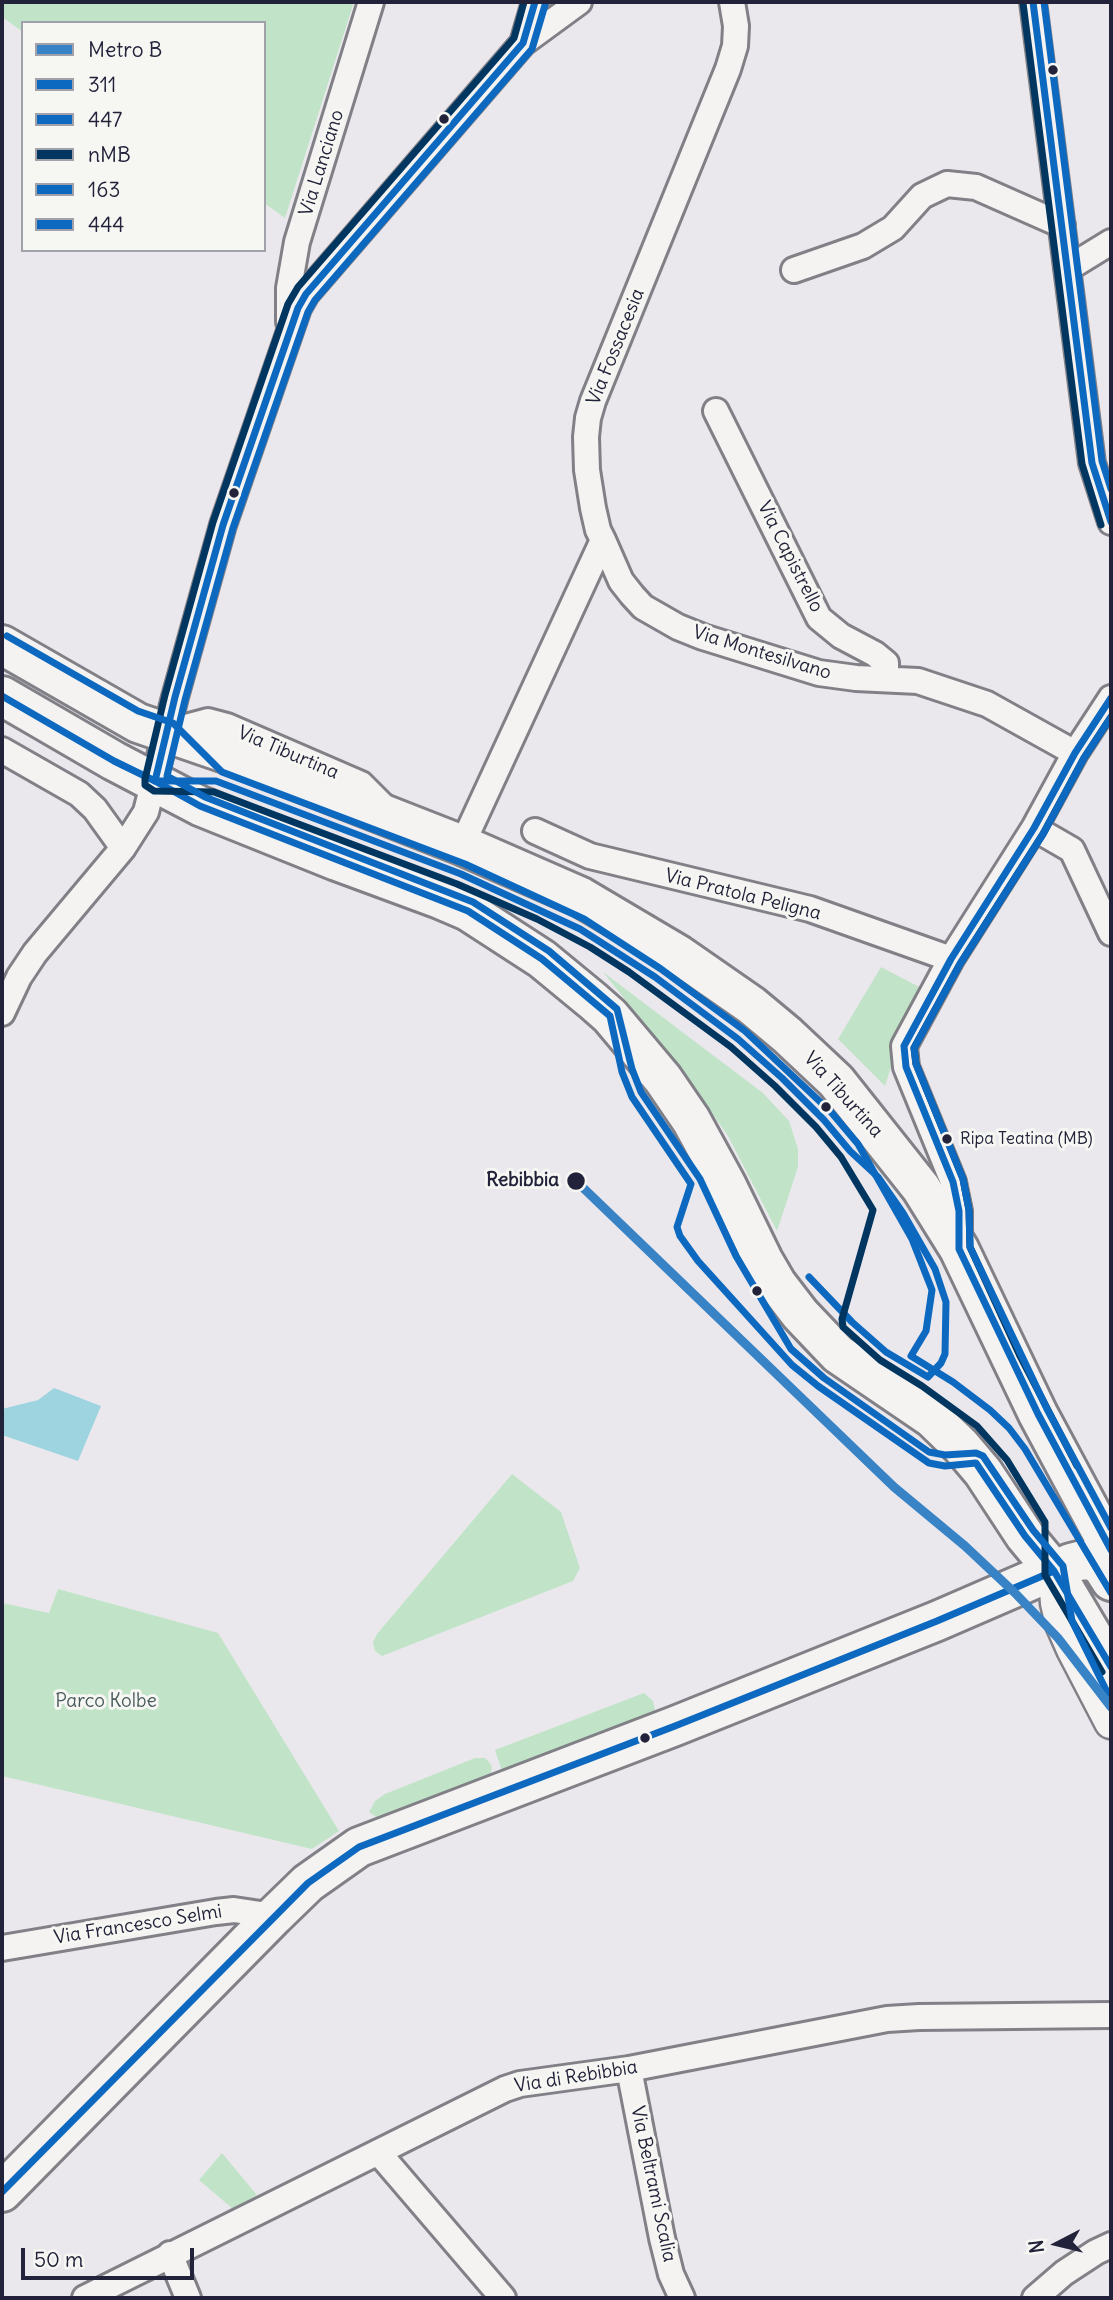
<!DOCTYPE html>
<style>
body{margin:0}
#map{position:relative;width:1113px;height:2300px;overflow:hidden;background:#ebe8ed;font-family:Delius,sans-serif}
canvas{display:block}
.frame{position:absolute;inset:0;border:4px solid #22223b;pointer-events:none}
.legend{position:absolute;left:21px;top:21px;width:245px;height:231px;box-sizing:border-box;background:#f6f6f2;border:2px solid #a1a1a9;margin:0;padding:9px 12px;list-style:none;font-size:21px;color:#22223b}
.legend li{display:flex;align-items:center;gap:14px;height:35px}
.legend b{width:35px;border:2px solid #a1a1a9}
.north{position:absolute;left:1022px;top:2209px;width:70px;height:70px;-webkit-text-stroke:5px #f6f6f2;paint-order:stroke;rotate:263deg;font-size:19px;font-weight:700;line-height:28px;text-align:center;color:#22223b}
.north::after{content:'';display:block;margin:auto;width:24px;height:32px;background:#22223b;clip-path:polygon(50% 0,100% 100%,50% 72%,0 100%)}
.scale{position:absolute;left:21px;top:2248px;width:173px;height:32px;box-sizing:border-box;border:4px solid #22223b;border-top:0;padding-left:9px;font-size:21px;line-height:24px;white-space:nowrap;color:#22223b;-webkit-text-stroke:5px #f6f6f2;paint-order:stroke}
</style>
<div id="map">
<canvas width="1113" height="2300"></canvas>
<div class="frame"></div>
<ul class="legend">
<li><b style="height:9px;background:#3783c6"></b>Metro B</li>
<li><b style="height:9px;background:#0c69bf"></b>311</li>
<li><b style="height:9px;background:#0c69bf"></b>447</li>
<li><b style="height:9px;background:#00365f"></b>nMB</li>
<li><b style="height:9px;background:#0c69bf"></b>163</li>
<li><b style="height:9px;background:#0c69bf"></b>444</li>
</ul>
<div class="north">N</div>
<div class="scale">50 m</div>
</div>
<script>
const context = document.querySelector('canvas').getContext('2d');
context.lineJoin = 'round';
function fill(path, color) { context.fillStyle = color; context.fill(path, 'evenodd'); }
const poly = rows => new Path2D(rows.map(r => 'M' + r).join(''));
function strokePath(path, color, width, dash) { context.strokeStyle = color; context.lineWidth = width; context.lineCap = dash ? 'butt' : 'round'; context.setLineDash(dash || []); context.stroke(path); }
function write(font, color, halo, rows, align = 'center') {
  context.font = font + ' Delius,sans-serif'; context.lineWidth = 6; context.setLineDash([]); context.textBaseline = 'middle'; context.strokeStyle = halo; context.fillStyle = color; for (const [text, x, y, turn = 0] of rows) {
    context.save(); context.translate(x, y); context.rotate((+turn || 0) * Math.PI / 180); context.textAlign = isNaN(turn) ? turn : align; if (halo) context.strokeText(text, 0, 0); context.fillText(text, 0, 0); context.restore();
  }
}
fill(poly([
 [2,2,354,2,285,218,264,203,264,23,23,23,23,32,2,17],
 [881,967,927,991,899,1042,885,1086,838,1039],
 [603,972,763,1093,789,1121,798,1149,798,1167,777,1231,728,1136,688,1078],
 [512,1474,561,1512,580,1568,573,1581,382,1656,375,1651,373,1642,377,1634],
 [58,1589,218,1633,339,1831,312,1849,2,1776,2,1603,49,1613],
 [644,1693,653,1701,655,1710,647,1716,502,1771,495,1750],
 [475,1758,485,1758,490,1763,492,1767,490,1776,383,1816,376,1817,369,1812,375,1801,385,1794],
 [222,2153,257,2195,233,2209,199,2180]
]), '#c1e4c8');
fill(poly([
 [54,1388,101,1406,78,1461,2,1435,2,1409,38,1400]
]), '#9ed4e0');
const minor = poly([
 [1033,2,1092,463,1111,522],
 [523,43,579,2],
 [1067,269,1111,242],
 [794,270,863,246,893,228,922,196,947,184,976,187,1062,225],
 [289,322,289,288,297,242,371,2],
 [716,411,819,618,841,636,875,654,886,663,886,679],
 [603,540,621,581,632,595,643,607,678,627,703,637,819,673,856,678,918,681,987,704,1075,753],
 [167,732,208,721,227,726,361,784,386,809],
 [2,750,79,794,95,809,123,848],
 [1034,828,1072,850,1111,933],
 [535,831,590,856,810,909,951,959],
 [462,845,603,540,598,530,593,508,587,470,586,437,588,418,593,401,728,69,735,46,736,26,732,2],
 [2,1013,19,977,35,953,123,848,146,812,175,697,223,525,298,308,306,294,523,43,535,2],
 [959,1244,959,1211,953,1182,906,1067,904,1046,951,959,1034,828,1075,753,1111,698],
 [2,1948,216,1912,234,1910,274,1916],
 [629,2069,662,2238,671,2274,682,2298],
 [378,2152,503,2298],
 [170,2254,188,2298],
 [85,2298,505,2089,520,2084,629,2069,887,2019,919,2017,1111,2015],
 [1035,2298,1064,2273,1096,2252,1111,2245]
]);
const tertiary = poly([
 [1055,1579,1057,1603,1062,1624,1073,1649,1111,1722]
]);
const primary = poly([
 [2,645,138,723,240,758,462,845,581,897,679,955,751,1005,787,1035,836,1081,921,1188,959,1249,1038,1414,1111,1550],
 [2,696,114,761,200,806,337,861,440,899,468,911,542,959,593,1001,610,1016,663,1079,691,1120,726,1184,763,1260,777,1284,800,1314,838,1354,932,1418,961,1446,983,1472,1025,1536,1054,1571,1111,1667],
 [2,2192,274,1916,308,1883,359,1847,675,1726,937,1621,1071,1563,1083,1560,1093,1561,1102,1567,1111,1581]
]);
strokePath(minor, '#818087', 30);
strokePath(tertiary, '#818087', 37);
strokePath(primary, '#818087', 44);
strokePath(minor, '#f4f3f2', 24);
strokePath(tertiary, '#f4f3f2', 32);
strokePath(primary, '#f4f3f2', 38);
strokePath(poly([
 [535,2,523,43,306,294,298,308,223,525,175,697,155,781,200,806,468,911,542,959,610,1016,622,1072,632,1097,691,1184,677,1227,680,1236,698,1261,792,1365,818,1386,929,1463,945,1466,976,1463,1025,1536,1054,1571,1111,1667],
 [1033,2,1092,463,1111,522],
 [1111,698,1075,753,1034,828,951,959,904,1046,906,1067,953,1182,959,1211,959,1249,1038,1414,1111,1550],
 [2,2192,308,1883,359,1847,675,1726,937,1621,1054,1571]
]), '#0c69bf', 7);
strokePath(poly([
 [2,696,114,761,155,781,216,781,461,874,580,929,655,977,738,1039,782,1078,824,1120,850,1151,878,1177,903,1213,935,1269,946,1302,945,1354,941,1363,928,1377],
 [809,1277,852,1322,886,1352,928,1377]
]), '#0c69bf', 7);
strokePath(poly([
 [524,2,514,38,298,287,288,304,213,522,165,695,145,779,145,785,154,791,214,792,457,884,537,919,590,947,629,972,731,1047,775,1086,816,1127,841,1157,873,1210,842,1319,843,1327,880,1360,922,1386,977,1426,1007,1460,1045,1522,1045,1575,1102,1672],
 [1023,3,1082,464,1101,525],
 [1077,1466,1020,1356,970,1247,969,1210,963,1179,916,1064,914,1048,960,964,1043,834,1084,758,1111,717]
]), '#00365f', 7);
strokePath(poly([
 [1044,2,1102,461,1111,489],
 [545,5,532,49,315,300,308,312,233,528,185,700,167,776,205,797,473,902,549,951,617,1009,632,1069,641,1092,700,1179,736,1256,791,1349,824,1378,929,1452,945,1455,976,1453,983,1456,1033,1530,1063,1566,1072,1621,1111,1700],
 [1111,717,1084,758,1043,834,960,964,914,1048,916,1064,963,1179,969,1210,970,1247,1047,1409,1111,1528]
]), '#0c69bf', 7);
strokePath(poly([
 [7,636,138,711,173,723,222,772,465,864,584,919,661,969,745,1031,831,1112,858,1144,912,1239,932,1290,926,1331,911,1356,953,1382,990,1410,1009,1428,1025,1449,1111,1593]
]), '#0c69bf', 7);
strokePath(poly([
 [576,1181,894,1487,965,1546,1015,1593,1058,1638,1111,1707]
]), '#3783c6', 9);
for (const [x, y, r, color] of [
 [1053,70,6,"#22223b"],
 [444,119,6,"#22223b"],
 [234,493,6,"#22223b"],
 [826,1107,6,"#22223b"],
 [947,1139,6,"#22223b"],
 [576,1181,10,"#22223b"],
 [757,1291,6,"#22223b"],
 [645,1738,6,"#22223b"]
]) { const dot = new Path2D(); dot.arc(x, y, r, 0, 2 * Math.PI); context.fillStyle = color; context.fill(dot); strokePath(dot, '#f6f6f2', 2.5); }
write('17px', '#22223b', '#f6f6f2', [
 ["Ripa Teatina (MB)",960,1139]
], 'left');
write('19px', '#22223b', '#f6f6f2', [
 ["Via Lanciano",322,163,-73],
 ["Via Fossacesia",616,347,-68],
 ["Via Capistrello",790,557,63],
 ["Via Montesilvano",762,653,17],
 ["Via Tiburtina",288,753,23],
 ["Via Pratola Peligna",743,895,14],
 ["Via Tiburtina",843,1095,48],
 ["Via Francesco Selmi",138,1925,-9],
 ["Via di Rebibbia",576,2077,-9],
 ["Via Beltrami Scalia",653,2184,78]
]);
write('bold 19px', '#22223b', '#f6f6f2', [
 ["Rebibbia",559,1181]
], 'right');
write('19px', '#485b5c', '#f6f6f2', [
 ["Parco Kolbe",106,1702]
]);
</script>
